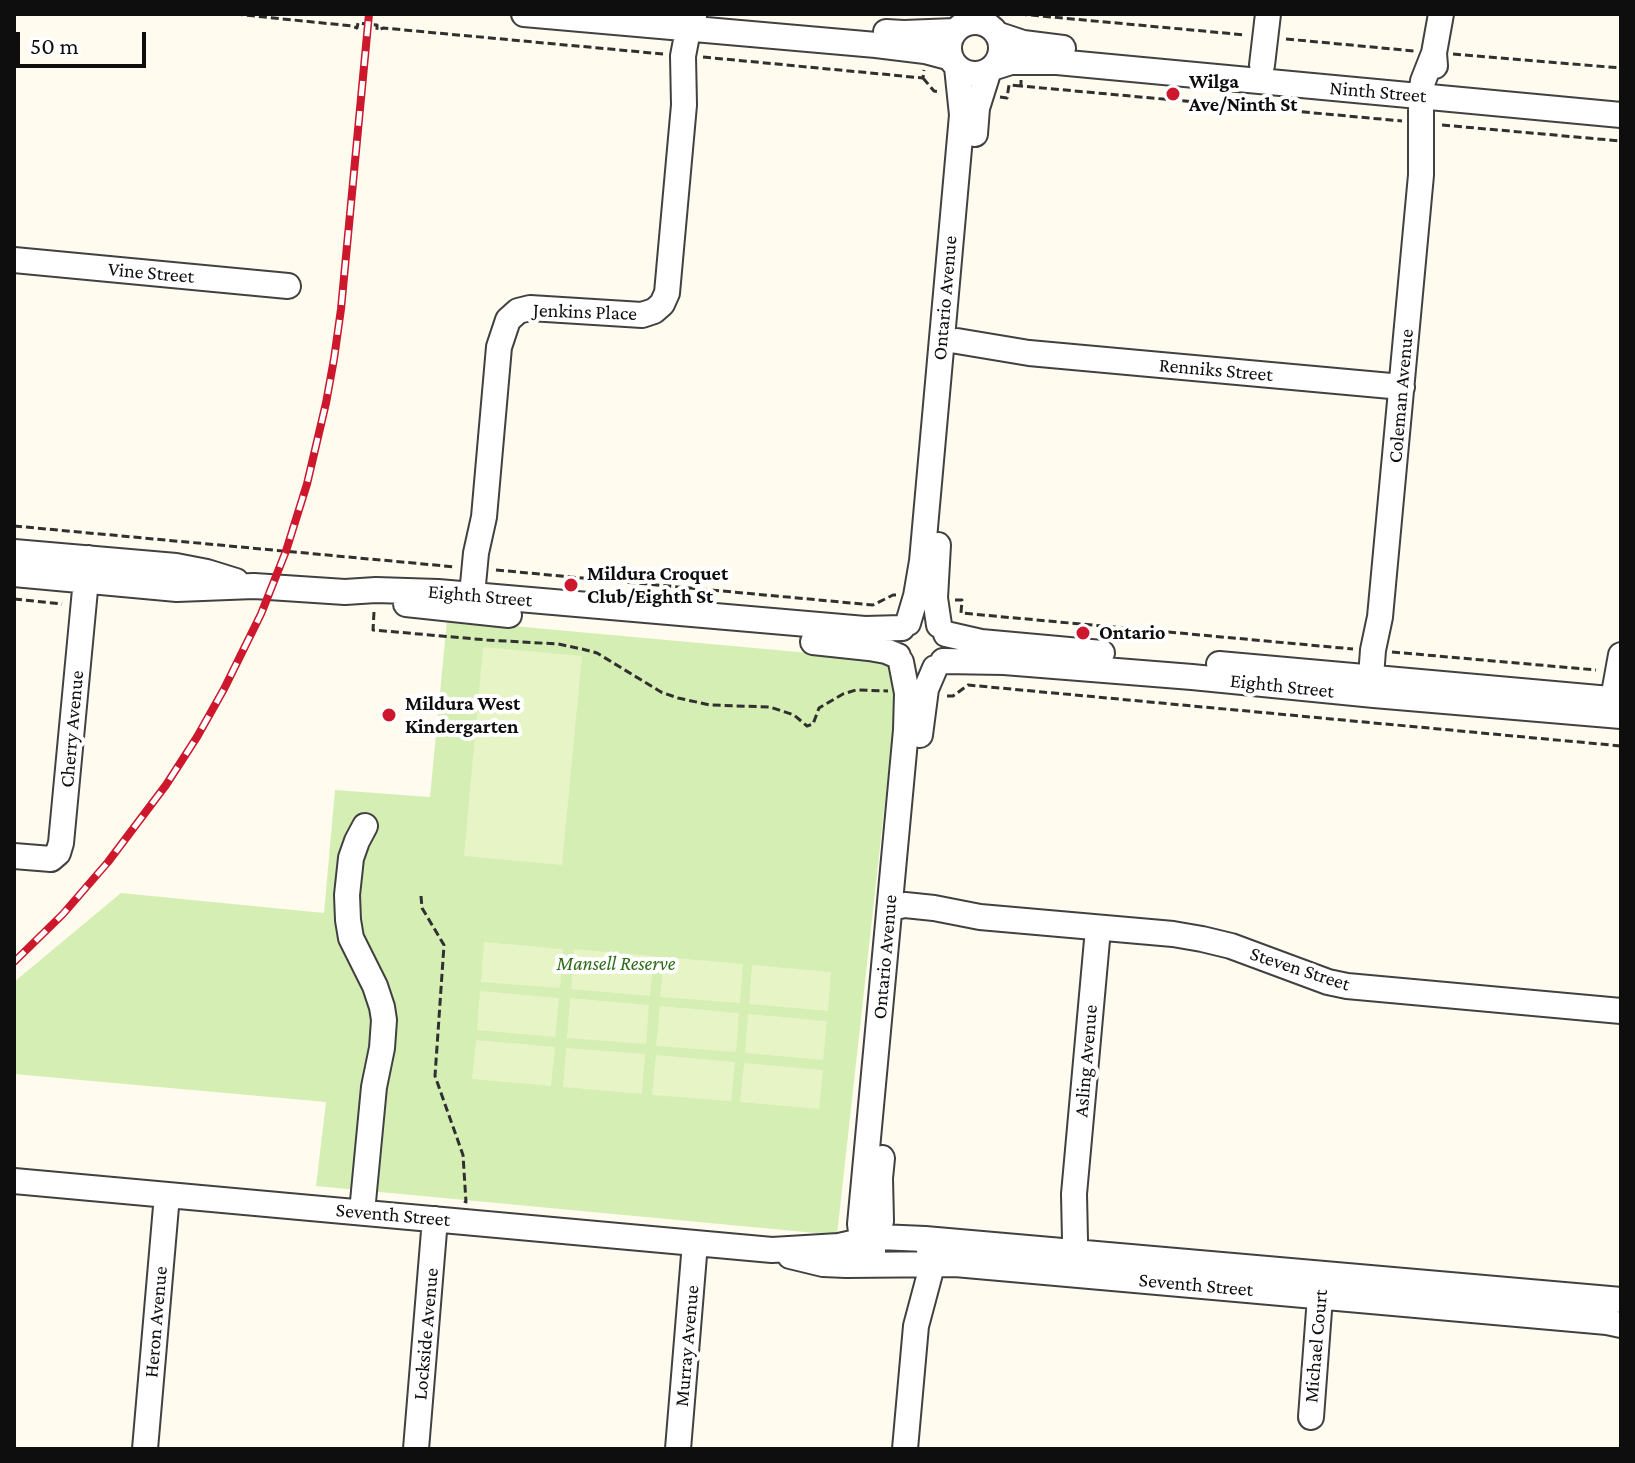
<!DOCTYPE html>
<style>
body{margin:0}
#map{position:relative;width:1635px;height:1463px;overflow:hidden;background:#fffbee;font-family:"Crimson Pro",serif}
canvas{display:block}
.frame{position:absolute;inset:0;border:16px solid #0e0e0e;pointer-events:none}
.scale{position:absolute;left:16px;top:32px;width:130px;height:36px;box-sizing:border-box;border:4px solid #0e0e0e;border-top:0;padding-left:10px;font-size:24px;line-height:28px;white-space:nowrap;color:#0e0e0e;-webkit-text-stroke:6px #fff;paint-order:stroke}
</style>
<div id="map">
<canvas width="1635" height="1463"></canvas>
<div class="frame"></div>
<div class="scale">50 m</div>
</div>
<script>
const context = document.querySelector('canvas').getContext('2d');
context.lineJoin = 'round';
function fill(path, color) { context.fillStyle = color; context.fill(path, 'evenodd'); }
const poly = rows => new Path2D(rows.map(r => 'M' + r).join(''));
function strokePath(path, color, width, dash) { context.strokeStyle = color; context.lineWidth = width; context.lineCap = dash ? 'butt' : 'round'; context.setLineDash(dash || []); context.stroke(path); }
function write(font, color, halo, rows, align = 'center') {
  context.font = font + ' "Crimson Pro",serif'; context.lineWidth = 8; context.setLineDash([]); context.textBaseline = 'middle'; context.strokeStyle = halo; context.fillStyle = color; for (const [text, x, y, turn = 0] of rows) {
    context.save(); context.translate(x, y); context.rotate((+turn || 0) * Math.PI / 180); context.textAlign = isNaN(turn) ? turn : align; if (halo) context.strokeText(text, 0, 0); context.fillText(text, 0, 0); context.restore();
  }
}
fill(poly([
 [447,620,875,659,890,665,898,684,837,1235,316,1186,326,1102,14,1074,14,982,121,893,324,913,335,790,430,797]
]), '#d5eeb3');
fill(poly([
 [483,647,582,656,562,865,464,856],
 [484,942,563,949,560,988,481,982],
 [574,949,654,956,650,996,571,989],
 [664,957,743,964,740,1003,660,997],
 [752,965,831,972,828,1011,749,1004],
 [480,991,559,998,555,1037,477,1030],
 [570,998,649,1005,646,1044,567,1038],
 [660,1006,739,1013,736,1052,656,1046],
 [748,1014,827,1021,823,1060,745,1053],
 [476,1040,555,1047,551,1086,472,1079],
 [566,1048,645,1054,642,1094,563,1087],
 [656,1055,735,1062,731,1101,652,1095],
 [744,1063,823,1070,819,1109,740,1102]
]), '#e7f4c6');
const minor = poly([
 [524,14,876,45,925,51,951,58],
 '949 48a26 26 0 1 1 52 0a26 26 0 1 1-52 0Z',
 [886,32,904,33,955,31],
 [999,35,1023,43,1063,48],
 [1262,65,1268,14],
 [1435,66,1434,53,1441,14],
 [992,68,1011,62,1057,62,1621,115],
 [975,134,977,108,989,70],
 [14,260,288,286],
 [957,341,1029,353,1402,387],
 [938,545,935,598,939,625],
 [14,552,176,566,207,572,236,581],
 [14,574,177,589,254,586,345,592,376,590,438,592,865,629,902,628],
 [472,595,476,553,484,517,499,347,508,320,518,311,530,308,642,315,654,311,662,304,667,293,684,105,683,56,688,30,694,16],
 [406,604,509,615],
 [908,623,916,596,922,561,962,115,957,67],
 [946,634,981,642,1102,653],
 [813,642,869,648,886,651,898,656],
 [943,661,1004,662,1192,677,1374,695,1621,716],
 [1219,664,1621,700],
 [1374,693,1371,677,1373,650,1380,617,1421,175,1421,96,1423,81,1434,53],
 [1615,713,1613,699,1621,655],
 [920,735,926,689,935,668],
 [14,856,51,859,58,853,61,843,88,558],
 [890,908,905,905,934,908,980,917,1173,934,1202,939,1231,946,1328,982,1347,986,1621,1011],
 [14,1181,772,1250,839,1246,879,1237,925,1239,1621,1300],
 [362,1212,374,1087,382,1048,384,1020,382,1007,375,986,351,938,348,920,347,895,351,858,357,841,365,826],
 [869,1251,876,1238,881,1221,880,1178,882,1158],
 [873,1251,861,1232,860,1224,906,730,907,693,901,662],
 [790,1256,823,1264,846,1265,955,1264,1607,1322,1621,1325],
 [1071,1265,1073,1258,1075,1240,1074,1194,1098,929],
 [1311,1417,1321,1284],
 [145,1449,167,1195],
 [416,1449,435,1219],
 [678,1449,695,1243],
 [905,1449,916,1326,932,1266,929,1250]
]);
strokePath(minor, '#414141', 28);
strokePath(poly([
 [235,14,352,26,357,28,358,23,377,25,377,30,379,30,383,28,663,54],
 [1019,14,1246,35],
 [1286,39,1414,51],
 [1453,54,1621,68],
 [703,57,923,78,924,70],
 [923,78,934,91,940,92],
 [1021,80,1021,86,1402,121],
 [1000,97,1007,98,1009,85,1021,86],
 [1442,125,1621,141],
 [14,526,456,567],
 [496,570,873,605,893,595,896,595],
 [14,599,62,604],
 [955,600,962,600,961,613,1353,649],
 [374,612,373,630,487,640,558,644,582,649,597,653,661,692,678,698,710,705,770,707,794,715,807,726,813,724,819,708,843,694,856,690,888,691],
 [1392,652,1596,670],
 [947,696,953,696,968,685,1621,746],
 [421,896,422,908,444,945,435,1076,463,1155,466,1202,464,1201]
]), '#303030', 3, [8, 4]);
strokePath(minor, '#fff', 24);
const rail = poly([
 [14,962,63,914,108,862,166,785,197,737,224,689,261,614,286,551,307,484,326,403,334,359,341,309,369,14]
]);
strokePath(rail, '#cc172c', 8);
strokePath(rail, '#fff', 5, [15]);
for (const [x, y, r, color] of [
 [1173,94,8,"#cc172c"],
 [571,585,8,"#cc172c"],
 [1083,633,8,"#cc172c"],
 [389,715,8,"#cc172c"]
]) { const dot = new Path2D(); dot.arc(x, y, r, 0, 2 * Math.PI); context.fillStyle = color; context.fill(dot); strokePath(dot, '#fff', 3); }
write('bold 20px', '#0e0e0e', '#fff', [
 ["Wilga",1189,82],
 ["Ave/Ninth St",1189,105],
 ["Mildura Croquet",587,574],
 ["Club/Eighth St",587,597],
 ["Ontario",1099,633],
 ["Mildura West",405,704],
 ["Kindergarten",405,727]
], 'left');
write('20px', '#0e0e0e', '#fff', [
 ["Ninth Street",1378,92,5],
 ["Vine Street",151,273,5],
 ["Ontario Avenue",945,298,-85],
 ["Jenkins Place",585,312,2],
 ["Renniks Street",1216,370,5],
 ["Coleman Avenue",1401,396,-85],
 ["Eighth Street",480,596,5],
 ["Eighth Street",1282,686,6],
 ["Cherry Avenue",72,729,-85],
 ["Ontario Avenue",885,957,-85],
 ["Steven Street",1300,969,18],
 ["Asling Avenue",1086,1061,-85],
 ["Seventh Street",393,1215,5],
 ["Seventh Street",1196,1285,5],
 ["Heron Avenue",156,1322,-85],
 ["Lockside Avenue",426,1334,-85],
 ["Murray Avenue",687,1346,-85],
 ["Michael Court",1316,1346,-85]
]);
write('italic 20px', '#2e6c17', '#fff', [
 ["Mansell Reserve",616,964]
]);
</script>
